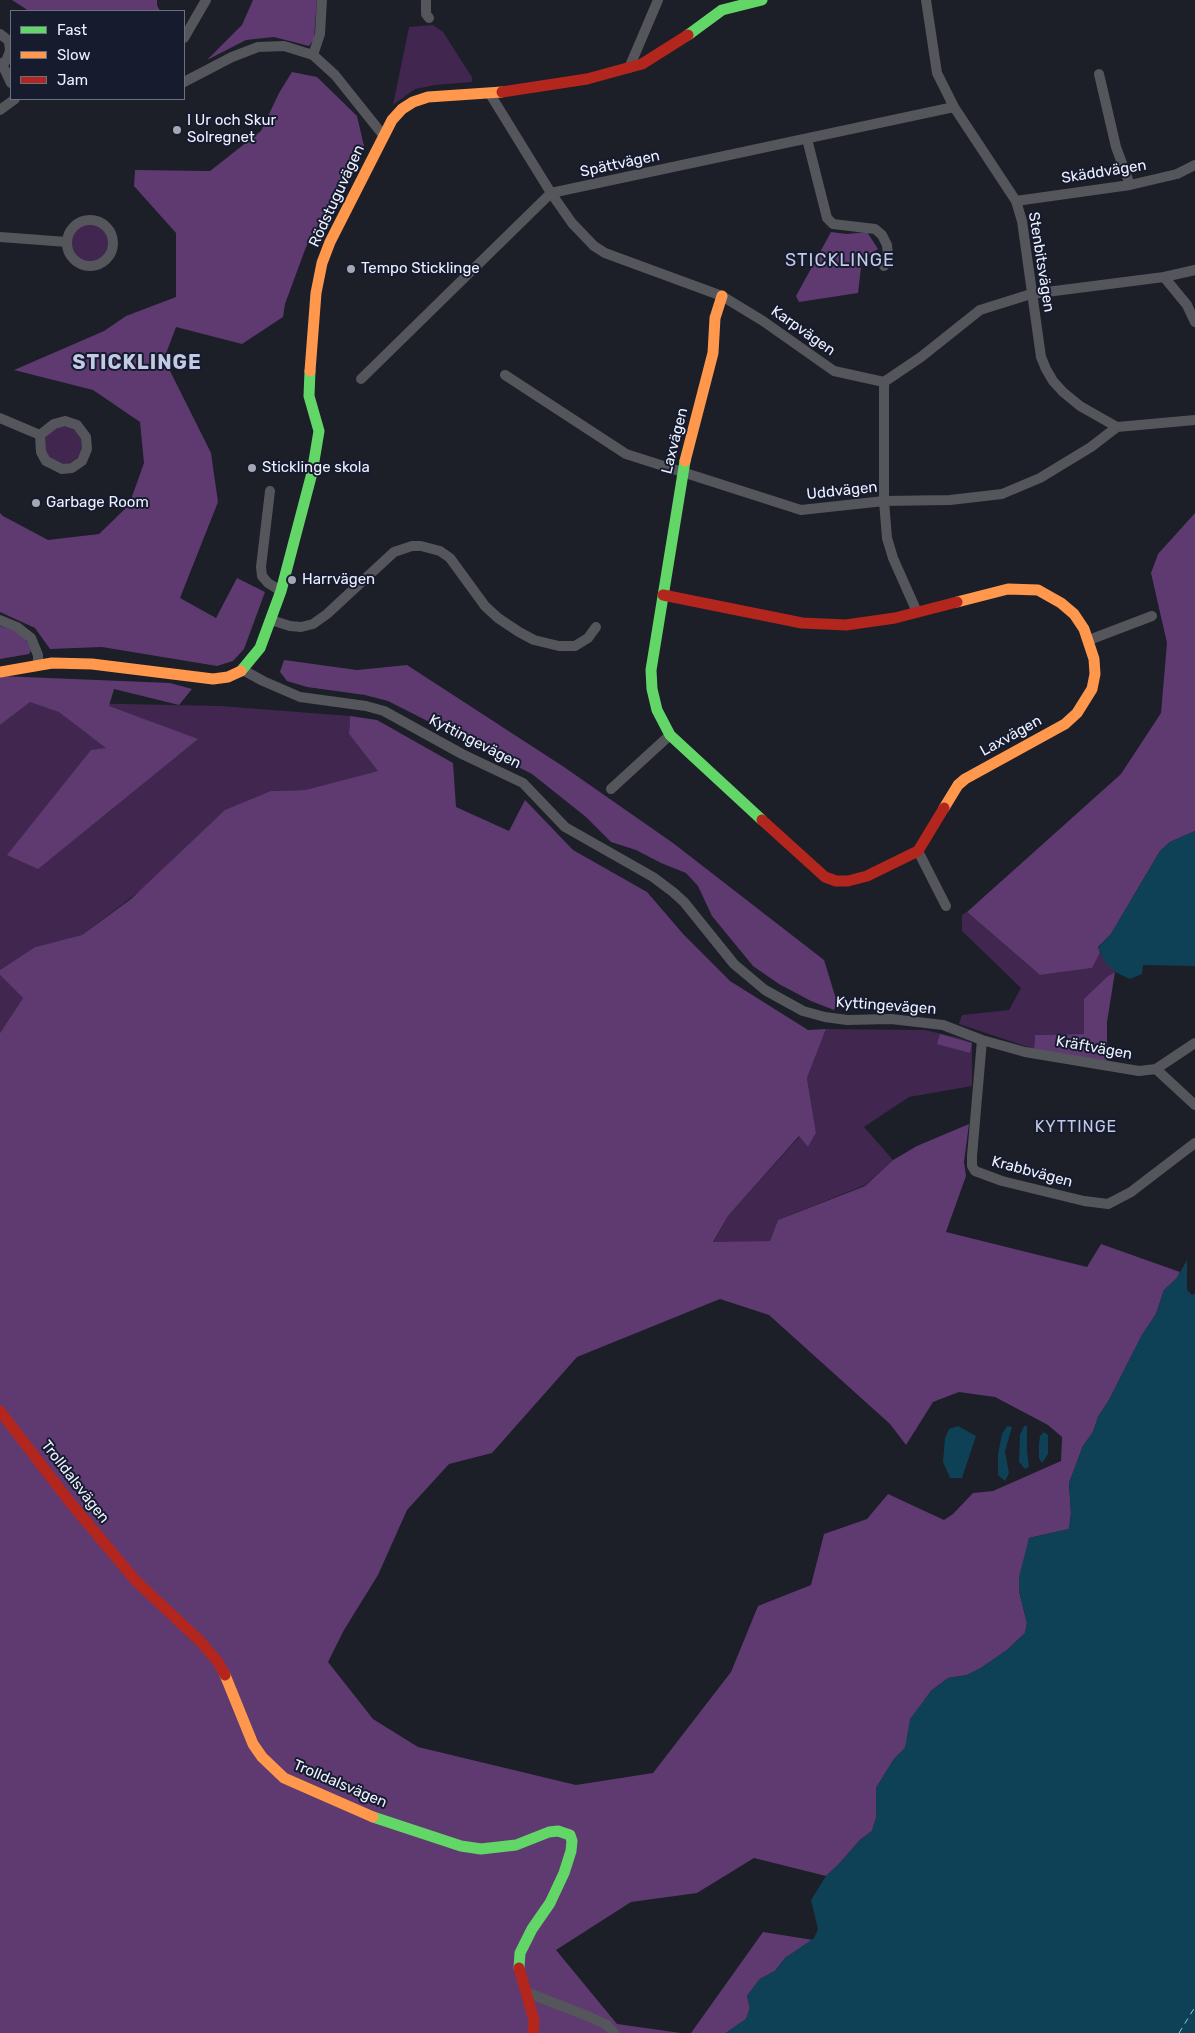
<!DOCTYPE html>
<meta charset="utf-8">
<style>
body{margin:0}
#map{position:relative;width:1195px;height:2033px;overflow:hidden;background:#1c1e28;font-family:Rubik,sans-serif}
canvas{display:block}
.legend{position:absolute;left:10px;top:10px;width:175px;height:90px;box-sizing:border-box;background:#161b2e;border:1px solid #6c7182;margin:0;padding:6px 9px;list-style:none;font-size:15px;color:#edf1ff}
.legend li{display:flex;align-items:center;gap:10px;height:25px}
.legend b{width:25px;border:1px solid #6c7182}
</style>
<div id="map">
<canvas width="1195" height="2033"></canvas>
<ul class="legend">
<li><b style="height:6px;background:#63d668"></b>Fast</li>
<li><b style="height:6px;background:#ff974d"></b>Slow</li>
<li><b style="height:6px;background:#b3261e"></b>Jam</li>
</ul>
</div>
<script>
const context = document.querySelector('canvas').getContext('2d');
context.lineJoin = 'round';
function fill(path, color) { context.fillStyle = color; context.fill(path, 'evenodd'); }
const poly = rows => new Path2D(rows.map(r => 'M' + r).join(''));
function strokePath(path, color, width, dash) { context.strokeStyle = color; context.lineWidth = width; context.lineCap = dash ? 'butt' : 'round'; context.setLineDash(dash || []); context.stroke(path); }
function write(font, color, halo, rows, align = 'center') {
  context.font = font + ' Rubik,sans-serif'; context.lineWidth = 4; context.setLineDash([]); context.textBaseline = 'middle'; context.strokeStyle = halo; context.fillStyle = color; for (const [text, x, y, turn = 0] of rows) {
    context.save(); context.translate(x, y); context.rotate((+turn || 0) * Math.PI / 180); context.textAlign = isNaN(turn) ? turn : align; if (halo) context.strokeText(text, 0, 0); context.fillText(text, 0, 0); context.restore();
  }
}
fill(poly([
 [433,25,443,32,472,77,472,82,435,85,415,89,393,105,409,27],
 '71 243a19 19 0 1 1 38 0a19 19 0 1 1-38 0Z',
 '44 445a19 19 0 1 1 38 0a19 19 0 1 1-38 0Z',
 [29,702,220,706,350,716,349,734,379,771,305,790,271,791,82,935,35,947,0,970,0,725],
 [967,912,1040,975,1092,968,1100,953,1115,972,1108,976,1084,1034,1035,1035,1034,1049,959,1024,962,1015,1009,1010,1021,988,962,931,962,915],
 [0,975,23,998,0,1033],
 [826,1029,925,1030,959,1038,972,1043,972,1086,909,1097,864,1127,893,1160,865,1185,778,1220,770,1241,713,1243,728,1216,800,1136,808,1147,816,1133,807,1078]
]), '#412650');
fill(poly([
 [12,0,157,0,157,5,160,11,29,11],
 [253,0,317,0,314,39,309,46,274,37,246,40,207,60,242,25],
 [292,72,317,77,357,116,364,146,306,247,285,304,283,317,242,344,176,327,164,359,211,453,218,502,180,598,216,618,237,578,265,592,244,649,233,661,217,666,102,647,50,649,35,628,0,612,0,513,3,516,48,540,99,534,129,505,144,463,140,422,93,390,14,370,104,331,126,316,176,297,176,233,134,186,135,170,210,171,261,131,279,93],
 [831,232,847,234,867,232,878,249,862,259,858,293,799,302,796,296],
 [1195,513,1195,831,1170,842,1160,851,1111,934,1098,947,1100,953,1092,968,1040,975,967,912,1121,774,1161,713,1167,643,1151,573,1158,554],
 [0,626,13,630,24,638,29,645,31,651,29,654,0,659],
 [284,660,357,670,407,665,564,767,673,843,824,960,837,1002,834,1010,811,1001,779,984,753,966,712,916,698,886,686,873,661,863,636,850,611,842,586,817,532,774,388,701,365,695,307,687,287,681,280,672],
 [0,676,170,683,192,689,179,705,114,689,109,706,198,739,38,869,7,855,91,750,106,748,59,712,30,702,0,725],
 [350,716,377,720,453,763,456,807,509,831,525,800,573,850,647,892,684,935,730,981,808,1030,826,1029,807,1078,816,1133,808,1147,799,1136,728,1216,713,1242,770,1241,778,1220,865,1186,893,1160,917,1146,969,1124,964,1162,966,1176,946,1232,1087,1267,1101,1244,1180,1272,1177,1278,1164,1290,1156,1314,1142,1335,1109,1400,1098,1417,1093,1432,1083,1446,1069,1483,1071,1513,1069,1529,1029,1538,1019,1591,1027,1623,1025,1633,1007,1650,981,1668,967,1675,948,1678,931,1691,922,1704,909,1734,905,1748,894,1759,876,1788,876,1818,872,1831,860,1840,839,1864,826,1876,754,1858,697,1893,631,1902,556,1950,617,2024,681,2033,0,2033,0,1033,23,998,0,975,0,970,35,947,82,935,131,899,225,810,271,791,305,790,378,771,349,734],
 [720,1299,769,1315,890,1424,906,1445,933,1402,959,1392,995,1397,1048,1425,1062,1437,1061,1461,993,1491,973,1493,953,1514,944,1520,888,1494,867,1519,824,1534,811,1585,758,1606,731,1672,653,1773,576,1785,418,1747,373,1719,328,1662,344,1630,378,1575,407,1510,449,1464,492,1453,577,1357],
 [1115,972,1107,1022,1107,1061,1034,1049,1035,1035,1084,1034,1084,999,1108,976],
 [940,1034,972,1043,970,1053,937,1044],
 [763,1932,813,1940,785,1958,775,1971,760,1979,747,1996,750,2008,746,2019,726,2033,691,2033]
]), '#5e3a71');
fill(poly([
 [1195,831,1195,966,1143,965,1142,974,1130,979,1115,972,1105,962,1098,948,1111,934,1160,851,1170,842],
 [1187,1260,1187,1290,1192,1295,1195,1294,1195,2033,726,2033,746,2019,750,2008,747,1996,760,1979,775,1971,785,1958,814,1938,818,1929,811,1900,826,1876,839,1864,860,1840,872,1831,876,1818,876,1788,894,1759,905,1748,910,1719,931,1691,948,1678,967,1675,981,1668,1007,1650,1025,1633,1027,1623,1019,1591,1019,1577,1029,1538,1069,1529,1071,1513,1069,1483,1083,1446,1093,1432,1098,1417,1109,1400,1142,1335,1156,1314,1164,1290,1177,1278],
 [958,1426,976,1436,962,1478,950,1478,943,1462,945,1438,949,1429],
 [1007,1426,1012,1427,1005,1451,1009,1473,1005,1481,998,1475,998,1454,1002,1434],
 [1024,1426,1027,1426,1027,1451,1029,1467,1025,1469,1019,1462,1020,1435],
 [1044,1432,1048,1435,1048,1454,1042,1463,1039,1458,1039,1444,1040,1436]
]), '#0e4155');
strokePath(poly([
 [1179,2033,1195,2007]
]), '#71d2ff', 1, [6, 5]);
strokePath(poly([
 [322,0,320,34,313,55,335,75,383,135],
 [426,0,426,14,429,18],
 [926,0,937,73,954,107,1016,201,1022,221,1041,357,1046,369,1053,381,1063,392,1080,406,1117,427],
 [0,34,9,41,10,51,6,61,0,64],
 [184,38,206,0],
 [2,64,11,83],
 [629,68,658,0],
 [1099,74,1116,147,1130,185],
 [184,82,232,57,258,47,284,46,313,55],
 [490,94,551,193,572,223,594,246,605,253,722,296,763,321,834,371,884,382,921,357,980,310,1031,294,1164,277,1195,270],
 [0,110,15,99],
 [807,139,827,218,833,224,875,229,882,235,887,245,888,256,884,266],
 [1016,201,1130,185,1177,174,1195,165],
 '67 243a23 23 0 1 1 46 0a23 23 0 1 1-46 0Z',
 [0,237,67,242],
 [1164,277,1187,305,1195,322],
 [505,375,626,454,801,510,884,501,950,500,1002,494,1040,478,1091,447,1117,427,1195,420],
 [361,379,551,193,954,107],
 [884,382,884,501,887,538,893,558,917,612],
 [0,418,40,435],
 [65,421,77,425,86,437,87,449,82,461,72,468,62,469,46,461,41,452,40,435,54,424,65,421],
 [270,491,261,567,262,576,268,583,281,591],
 [0,620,17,627,31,638,38,655,38,664],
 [271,620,290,626,301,627,313,624,327,614,394,552,412,546,421,546,440,551,450,558,485,606,498,618,519,632,534,640,559,646,575,646,588,638,596,627],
 [1089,640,1152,616],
 [243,670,263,681,300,697,366,706,384,711,462,754,523,783,565,827,653,877,673,892,684,902,734,964,765,990,803,1011,825,1017,847,1020,891,1019,943,1025,982,1040,1025,1052,1139,1071,1156,1069,1195,1043],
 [611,789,670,735],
 [918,851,946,906],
 [982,1040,972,1156,972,1166,975,1171,1002,1181,1084,1201,1108,1204,1131,1192,1195,1143],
 [1156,1069,1195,1105],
 [526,1992,590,2017,607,2025,614,2033]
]), '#54565b', 10);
strokePath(poly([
 [688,35,722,10,762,0],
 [685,461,651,670,652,689,657,710,670,735,762,820],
 [241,671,260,648,281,591,312,473,319,431,309,396,310,371],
 [373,1817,461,1846,481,1849,516,1845,549,1832,558,1831,570,1835,572,1841,571,1851,564,1873,550,1903,532,1929,520,1953,519,1968]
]), '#63d668', 11);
strokePath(poly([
 [310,371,316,293,322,263,330,242,392,120,402,109,413,102,428,97,502,92],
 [685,461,713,353,715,318,722,296],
 [0,672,52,663,92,664,213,679,228,677,241,671],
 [944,808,958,785,965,779,1065,724,1077,713,1092,689,1095,674,1094,659,1084,629,1074,614,1061,603,1038,590,1008,589,957,602],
 [225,1675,253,1744,262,1757,284,1778,373,1817]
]), '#ff974d', 11);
strokePath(poly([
 [502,92,587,79,642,64,688,35],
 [663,595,802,623,846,625,895,618,957,602],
 [762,820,825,877,836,881,848,881,867,876,918,851,944,808],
 [0,1411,69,1501,136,1581,200,1641,218,1662,225,1675],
 [519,1968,534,2020,533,2033]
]), '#b3261e', 11);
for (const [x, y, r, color] of [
 [177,130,5,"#a4a7b4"],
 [351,269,5,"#a4a7b4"],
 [252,468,5,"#a4a7b4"],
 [36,503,5,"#a4a7b4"],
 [292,580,5,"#a4a7b4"]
]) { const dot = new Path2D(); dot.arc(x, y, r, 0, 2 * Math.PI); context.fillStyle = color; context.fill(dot); strokePath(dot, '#161b2e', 2); }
write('15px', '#edf1ff', '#161b2e', [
 ["I Ur och Skur",187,121],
 ["Solregnet",187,138],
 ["Tempo Sticklinge",361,269],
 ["Sticklinge skola",262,468],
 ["Garbage Room",46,503],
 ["Harrvägen",302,580]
], 'left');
write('15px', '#edf1ff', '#161b2e', [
 ["Spättvägen",620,164,-12],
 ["Skäddvägen",1104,172,-9],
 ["Rödstuguvägen",337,196,-65],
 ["Stenbitsvägen",1041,262,81],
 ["Karpvägen",803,331,35],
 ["Laxvägen",675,441,-76],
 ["Uddvägen",842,491,-6],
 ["Laxvägen",1011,736,-29],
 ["Kyttingevägen",475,742,27],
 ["Kyttingevägen",886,1006,4],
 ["Kräftvägen",1094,1048,10],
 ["Krabbvägen",1032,1172,15],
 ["Trolldalsvägen",75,1482,52],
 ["Trolldalsvägen",340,1784,23]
]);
context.letterSpacing = '1px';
write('16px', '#c2cae5', '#161b2e', [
 ["KYTTINGE",1076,1127]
]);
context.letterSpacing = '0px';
context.letterSpacing = '1px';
write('18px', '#c2cae5', '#161b2e', [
 ["STICKLINGE",840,261]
]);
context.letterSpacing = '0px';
context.letterSpacing = '1px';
write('bold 20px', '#c2cae5', '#161b2e', [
 ["STICKLINGE",137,363]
]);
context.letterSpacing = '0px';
</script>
